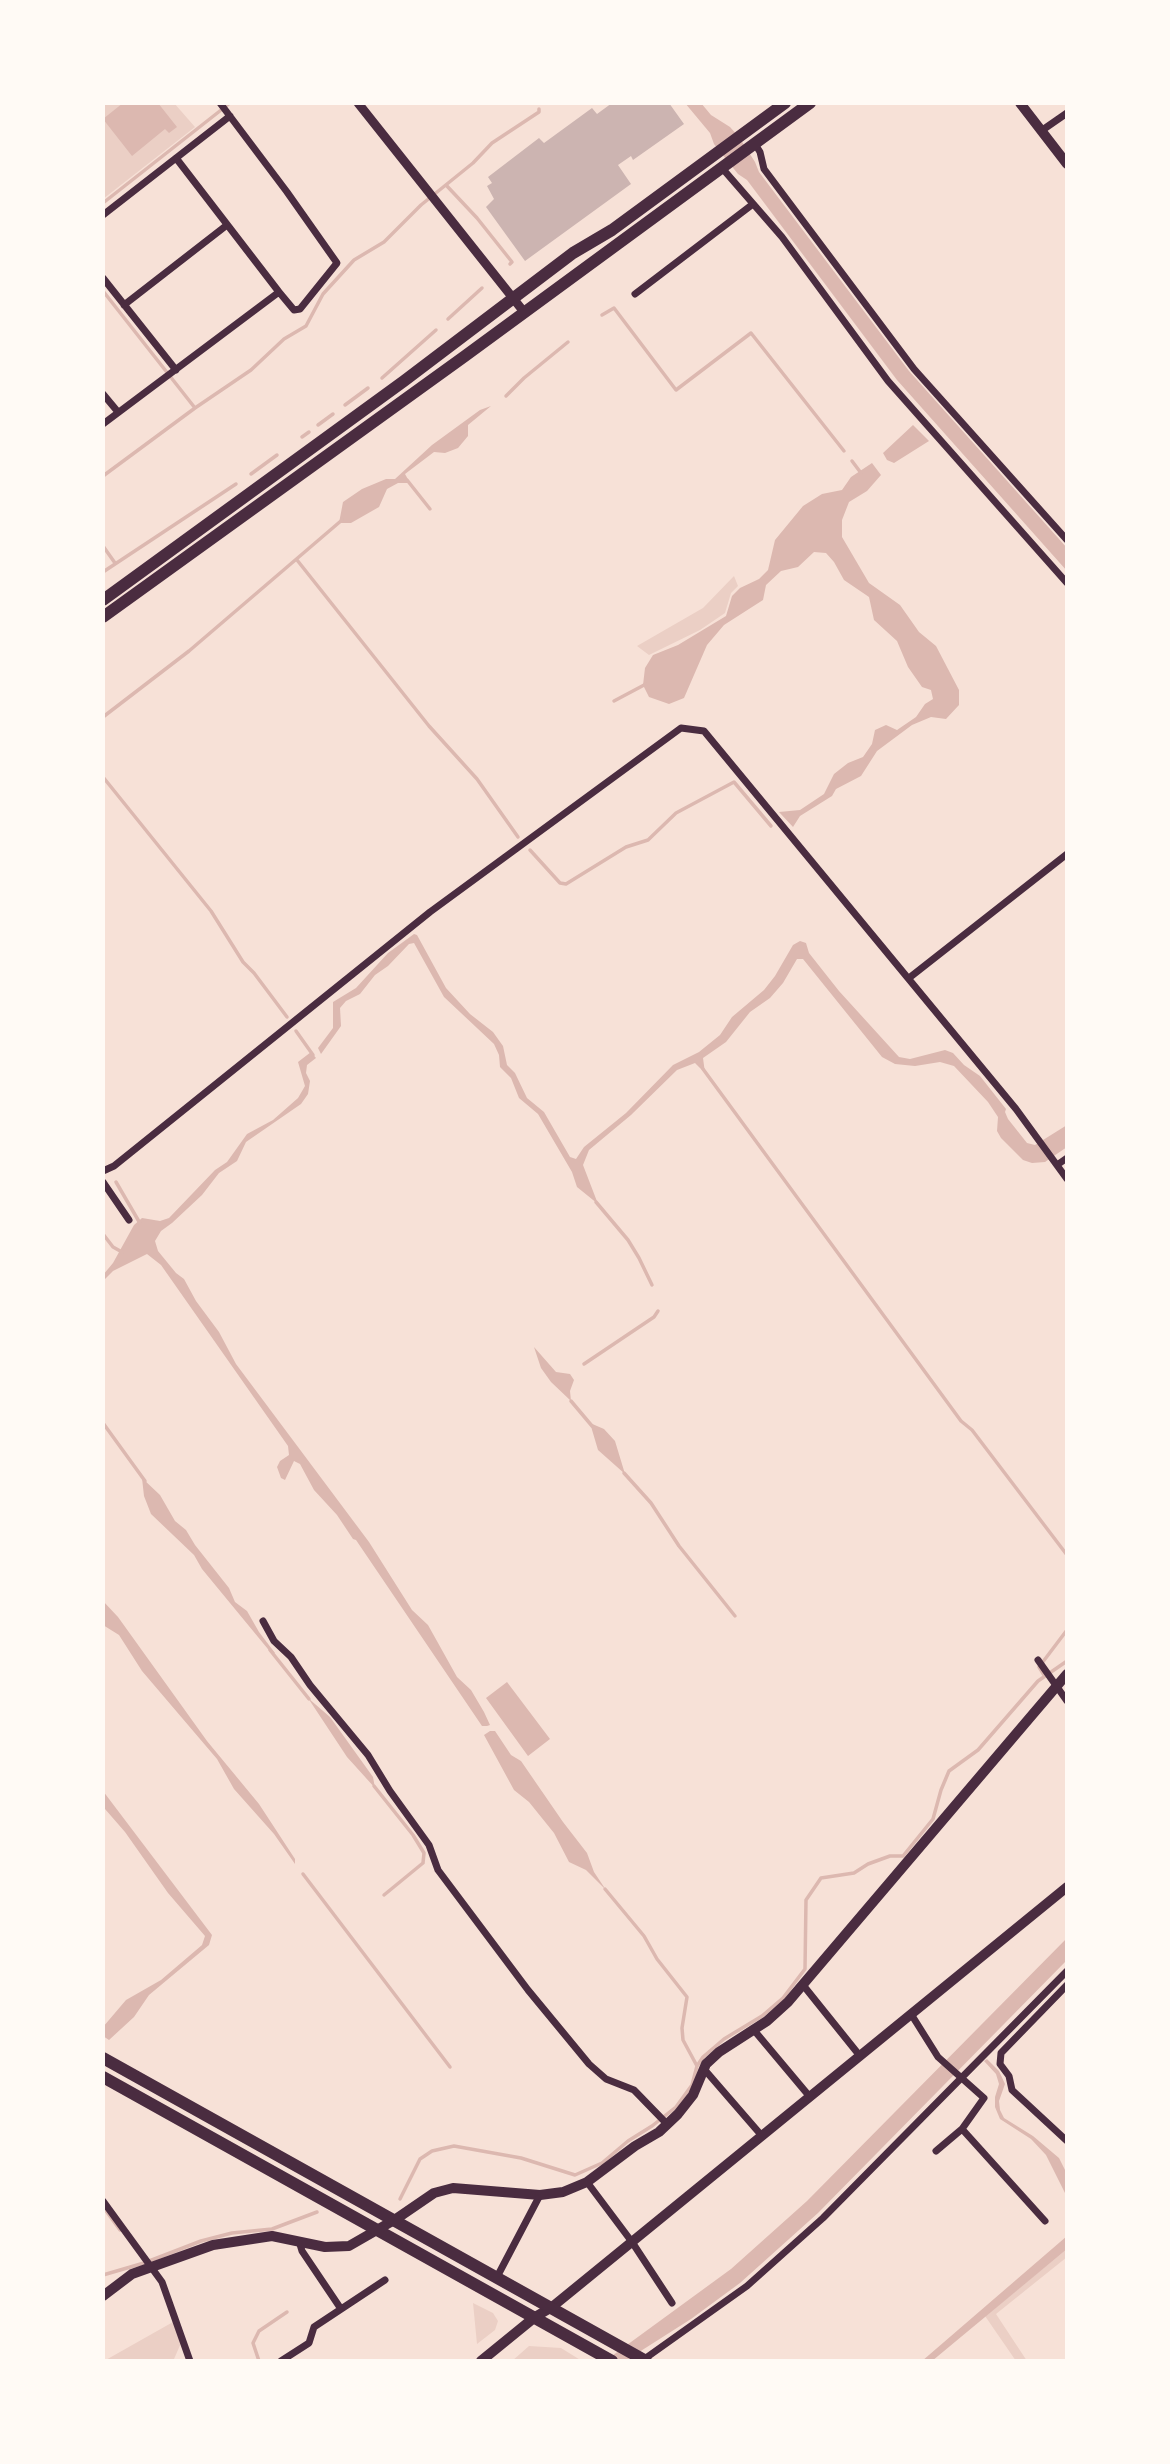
<!DOCTYPE html>
<style>
body{margin:0}
#map{position:relative;width:1170px;height:2464px;overflow:hidden;background:#f7e1d7;font-family:"Source Sans 3",sans-serif}
canvas{display:block}
.frame{position:absolute;inset:0;border:105px solid #fffaf5;pointer-events:none}
</style>
<div id="map">
<canvas width="1170" height="2464"></canvas>
<div class="frame"></div>
</div>
<script>
const context = document.querySelector('canvas').getContext('2d');
context.lineJoin = 'round';
function fill(path, color) { context.fillStyle = color; context.fill(path, 'evenodd'); }
const poly = rows => new Path2D(rows.map(r => 'M' + r).join(''));
function strokePath(path, color, width, dash) { context.strokeStyle = color; context.lineWidth = width; context.lineCap = dash ? 'butt' : 'round'; context.setLineDash(dash || []); context.stroke(path); }
fill(poly([
 [103,103,174,103,195,127,103,199],
 [734,576,738,586,731,593,725,613,700,630,649,655,637,646,703,608],
 [1067,2249,1067,2257,996,2314,1027,2361,1016,2361,985,2316],
 [473,2303,493,2313,498,2321,495,2330,477,2344],
 [173,2322,181,2343,174,2359,104,2361],
 [529,2346,561,2348,582,2361,512,2361]
]), '#ebcfc5');
fill(poly([
 [123,103,158,103,177,127,169,133,165,129,132,156,103,119],
 [685,103,701,103,711,115,730,127,739,137,755,162,759,172,909,371,1067,548,1067,571,897,380,747,180,738,174,714,144,710,133],
 [491,406,468,425,468,436,458,448,445,453,434,452,405,474,410,483,398,483,387,489,379,507,351,523,339,523,343,502,362,489,386,479,395,479,432,445,480,410],
 [913,425,929,441,894,463,887,460,883,453],
 [872,463,881,475,867,491,849,502,842,520,842,537,869,583,900,605,919,632,936,646,959,690,959,705,946,719,931,717,912,725,877,751,861,776,836,789,832,796,800,816,793,827,779,812,800,810,824,794,834,774,848,763,863,757,872,744,875,730,886,725,897,730,916,717,925,704,933,699,931,690,922,687,908,667,897,641,874,620,869,597,844,580,834,562,826,553,814,552,798,567,781,571,766,585,763,600,724,625,707,645,684,698,669,704,649,697,643,685,645,668,653,655,678,645,726,616,732,596,740,588,759,579,768,570,775,540,803,506,822,494,842,490,851,477],
 [414,934,417,935,446,988,470,1014,493,1032,503,1046,507,1065,515,1073,527,1098,544,1112,570,1157,576,1159,584,1147,626,1113,673,1065,699,1052,720,1035,732,1017,764,990,775,976,793,945,800,941,806,943,809,953,839,991,899,1057,910,1059,945,1050,953,1053,964,1065,980,1076,1006,1109,1005,1112,1008,1119,1027,1143,1035,1145,1067,1125,1067,1147,1045,1162,1032,1163,1023,1160,1001,1138,997,1131,998,1117,988,1102,954,1066,940,1062,915,1066,895,1064,882,1057,803,959,797,959,783,983,770,998,750,1012,726,1042,703,1058,705,1073,695,1063,677,1070,631,1115,589,1150,583,1165,598,1204,577,1187,572,1172,538,1114,519,1098,511,1078,500,1067,499,1055,494,1044,444,997,414,943,409,944,388,966,375,975,360,994,346,1001,340,1008,341,1026,321,1054,318,1048,333,1028,333,1002,356,988,388,953],
 [311,1052,316,1058,307,1065,306,1073,310,1081,308,1094,301,1104,246,1142,237,1161,219,1173,202,1195,172,1223,161,1231,155,1241,158,1251,176,1273,184,1279,196,1301,219,1332,236,1364,369,1542,412,1610,428,1625,457,1677,471,1690,484,1712,490,1725,487,1726,482,1726,356,1540,353,1539,337,1515,314,1490,300,1464,294,1461,285,1480,281,1478,277,1467,280,1461,289,1455,288,1446,161,1265,147,1254,113,1271,103,1281,103,1275,113,1263,134,1225,142,1218,160,1221,169,1218,215,1170,227,1162,247,1134,273,1120,298,1098,305,1086,298,1062],
 [534,1347,556,1372,570,1374,574,1380,570,1391,571,1401,551,1382,541,1368],
 [590,1423,604,1429,615,1441,625,1474,598,1450],
 [142,1478,160,1495,175,1521,186,1530,195,1545,229,1588,235,1602,247,1611,259,1632,275,1653,272,1654,202,1569,194,1555,151,1514,144,1496],
 [103,1601,118,1617,207,1741,259,1804,295,1859,295,1864,274,1834,234,1789,217,1759,142,1671,119,1635,103,1625],
 [507,1682,550,1739,528,1756,486,1698],
 [308,1698,330,1717,373,1777,375,1788,347,1757],
 [490,1731,495,1731,511,1755,521,1761,563,1822,587,1853,594,1872,606,1890,586,1870,569,1862,554,1833,529,1802,514,1790,484,1735],
 [103,1791,212,1935,209,1945,149,1995,134,2017,109,2040,103,2036,103,2027,126,2000,161,1980,202,1945,205,1936,168,1893,125,1832,105,1809],
 [1067,1938,1067,1960,818,2213,740,2283,691,2319,625,2361,605,2361,731,2269,807,2201],
 [987,2059,999,2071,1005,2084,999,2101,1000,2110,1004,2118,1033,2136,1059,2158,1067,2174,1067,2197,1046,2155,1031,2139,1000,2119,995,2107,995,2097,999,2084,996,2074,984,2061],
 [1067,2236,1067,2249,932,2361,922,2361]
]), '#dcb8b0');
strokePath(poly([
 [446,185,477,218,512,262,510,264],
 [103,203,230,103],
 [103,291,195,408,251,370,284,339,306,326,323,294,354,260,384,242,421,205,473,163,492,143,539,112,539,109],
 [602,315,614,308,676,390,751,333,844,451],
 [448,319,482,288],
 [382,378,436,330],
 [506,396,524,378,568,342],
 [345,405,368,388],
 [318,425,333,414],
 [302,437,309,432],
 [852,461,861,473],
 [251,474,277,455],
 [103,476,195,408],
 [407,480,430,509],
 [103,546,115,563],
 [297,560,429,726,477,779,518,837],
 [103,572,236,484],
 [614,701,646,684],
 [103,717,189,651,342,520],
 [103,777,211,911,243,962,254,973,287,1017],
 [530,850,560,883,566,884,626,847,648,840,676,813,734,782,771,826],
 [296,1031,313,1055],
 [703,1069,961,1421,972,1430,1067,1555],
 [116,1182,141,1225],
 [596,1202,628,1240,639,1258,652,1285],
 [103,1234,113,1247,122,1252],
 [584,1364,654,1317,658,1311],
 [571,1401,592,1426],
 [103,1423,145,1481],
 [624,1473,651,1503,679,1546,735,1616],
 [270,1650,309,1699],
 [1044,1675,1039,1667,1067,1630],
 [374,1786,413,1835,424,1853,423,1863,384,1895],
 [303,1874,450,2067],
 [605,1889,644,1936,657,1959,687,1997,682,2028,683,2040,697,2066],
 [400,2199,420,2159,432,2151,454,2146,521,2158,575,2175,602,2163,628,2141,652,2126,676,2107,692,2085,697,2066,703,2057,724,2039,762,2016,783,1998,805,1969,806,1900,821,1878,854,1873,868,1864,890,1856,903,1856,933,1819,941,1790,949,1771,978,1750,1038,1681,1067,1661],
 [104,2208,120,2230],
 [103,2275,144,2263,201,2241,232,2233,272,2229,317,2212],
 [259,2361,253,2343,259,2331,287,2312]
]), '#dcb8b0', 3.5);
fill(poly([
 [612,103,669,103,684,124,633,160,631,156,618,165,631,184,525,261,486,207,494,199,487,186,492,183,488,177,539,138,544,143,592,108,597,114]
]), '#ccb4b1');
strokePath(poly([
 [1041,131,1067,113],
 [755,144,760,152,764,169,914,369,1067,540],
 [176,158,279,292,294,310,300,309,337,263,287,192,220,103],
 [722,168,782,237,888,381,1067,583],
 [103,215,230,116],
 [103,278,176,370],
 [635,294,753,204],
 [124,305,227,225],
 [103,394,118,412],
 [103,424,279,292],
 [909,978,1067,854],
 [1057,1165,1067,1158],
 [103,1171,114,1166,430,912,681,728,704,731,1016,1109,1067,1179],
 [103,1182,129,1220],
 [263,1621,274,1641,291,1657,310,1685,368,1755,390,1791,429,1845,438,1870,528,1990,589,2064,606,2079,634,2090,667,2124],
 [1038,1660,1067,1701],
 [803,1985,860,2056],
 [1067,1985,1001,2053,1000,2064,1009,2076,1012,2090,1067,2141],
 [911,2014,938,2057,984,2098,962,2129],
 [753,2029,810,2097],
 [704,2069,762,2136],
 [936,2151,962,2129,1045,2221],
 [587,2182,632,2242,672,2303],
 [103,2201,162,2282,190,2361],
 [299,2241,302,2251,341,2309],
 [497,2277,540,2195],
 [643,2360,747,2286,823,2218,1067,1971],
 [281,2361,309,2343,314,2327,385,2280]
]), '#4a2c40', 7);
strokePath(poly([
 [358,103,524,312]
]), '#4a2c40', 9);
strokePath(poly([
 [1020,103,1067,164],
 [103,2296,132,2274,213,2245,272,2236,325,2247,349,2246,396,2219,434,2193,453,2188,540,2195,563,2192,587,2182,635,2146,659,2132,678,2114,693,2095,706,2064,719,2052,767,2021,788,2002,1067,1674],
 [481,2361,535,2317,552,2307,1067,1887]
]), '#4a2c40', 10);
strokePath(poly([
 [103,600,404,381,573,253,612,230,785,103],
 [103,617,465,356,810,103],
 [103,2058,646,2361],
 [103,2077,612,2361]
]), '#4a2c40', 12);
</script>
